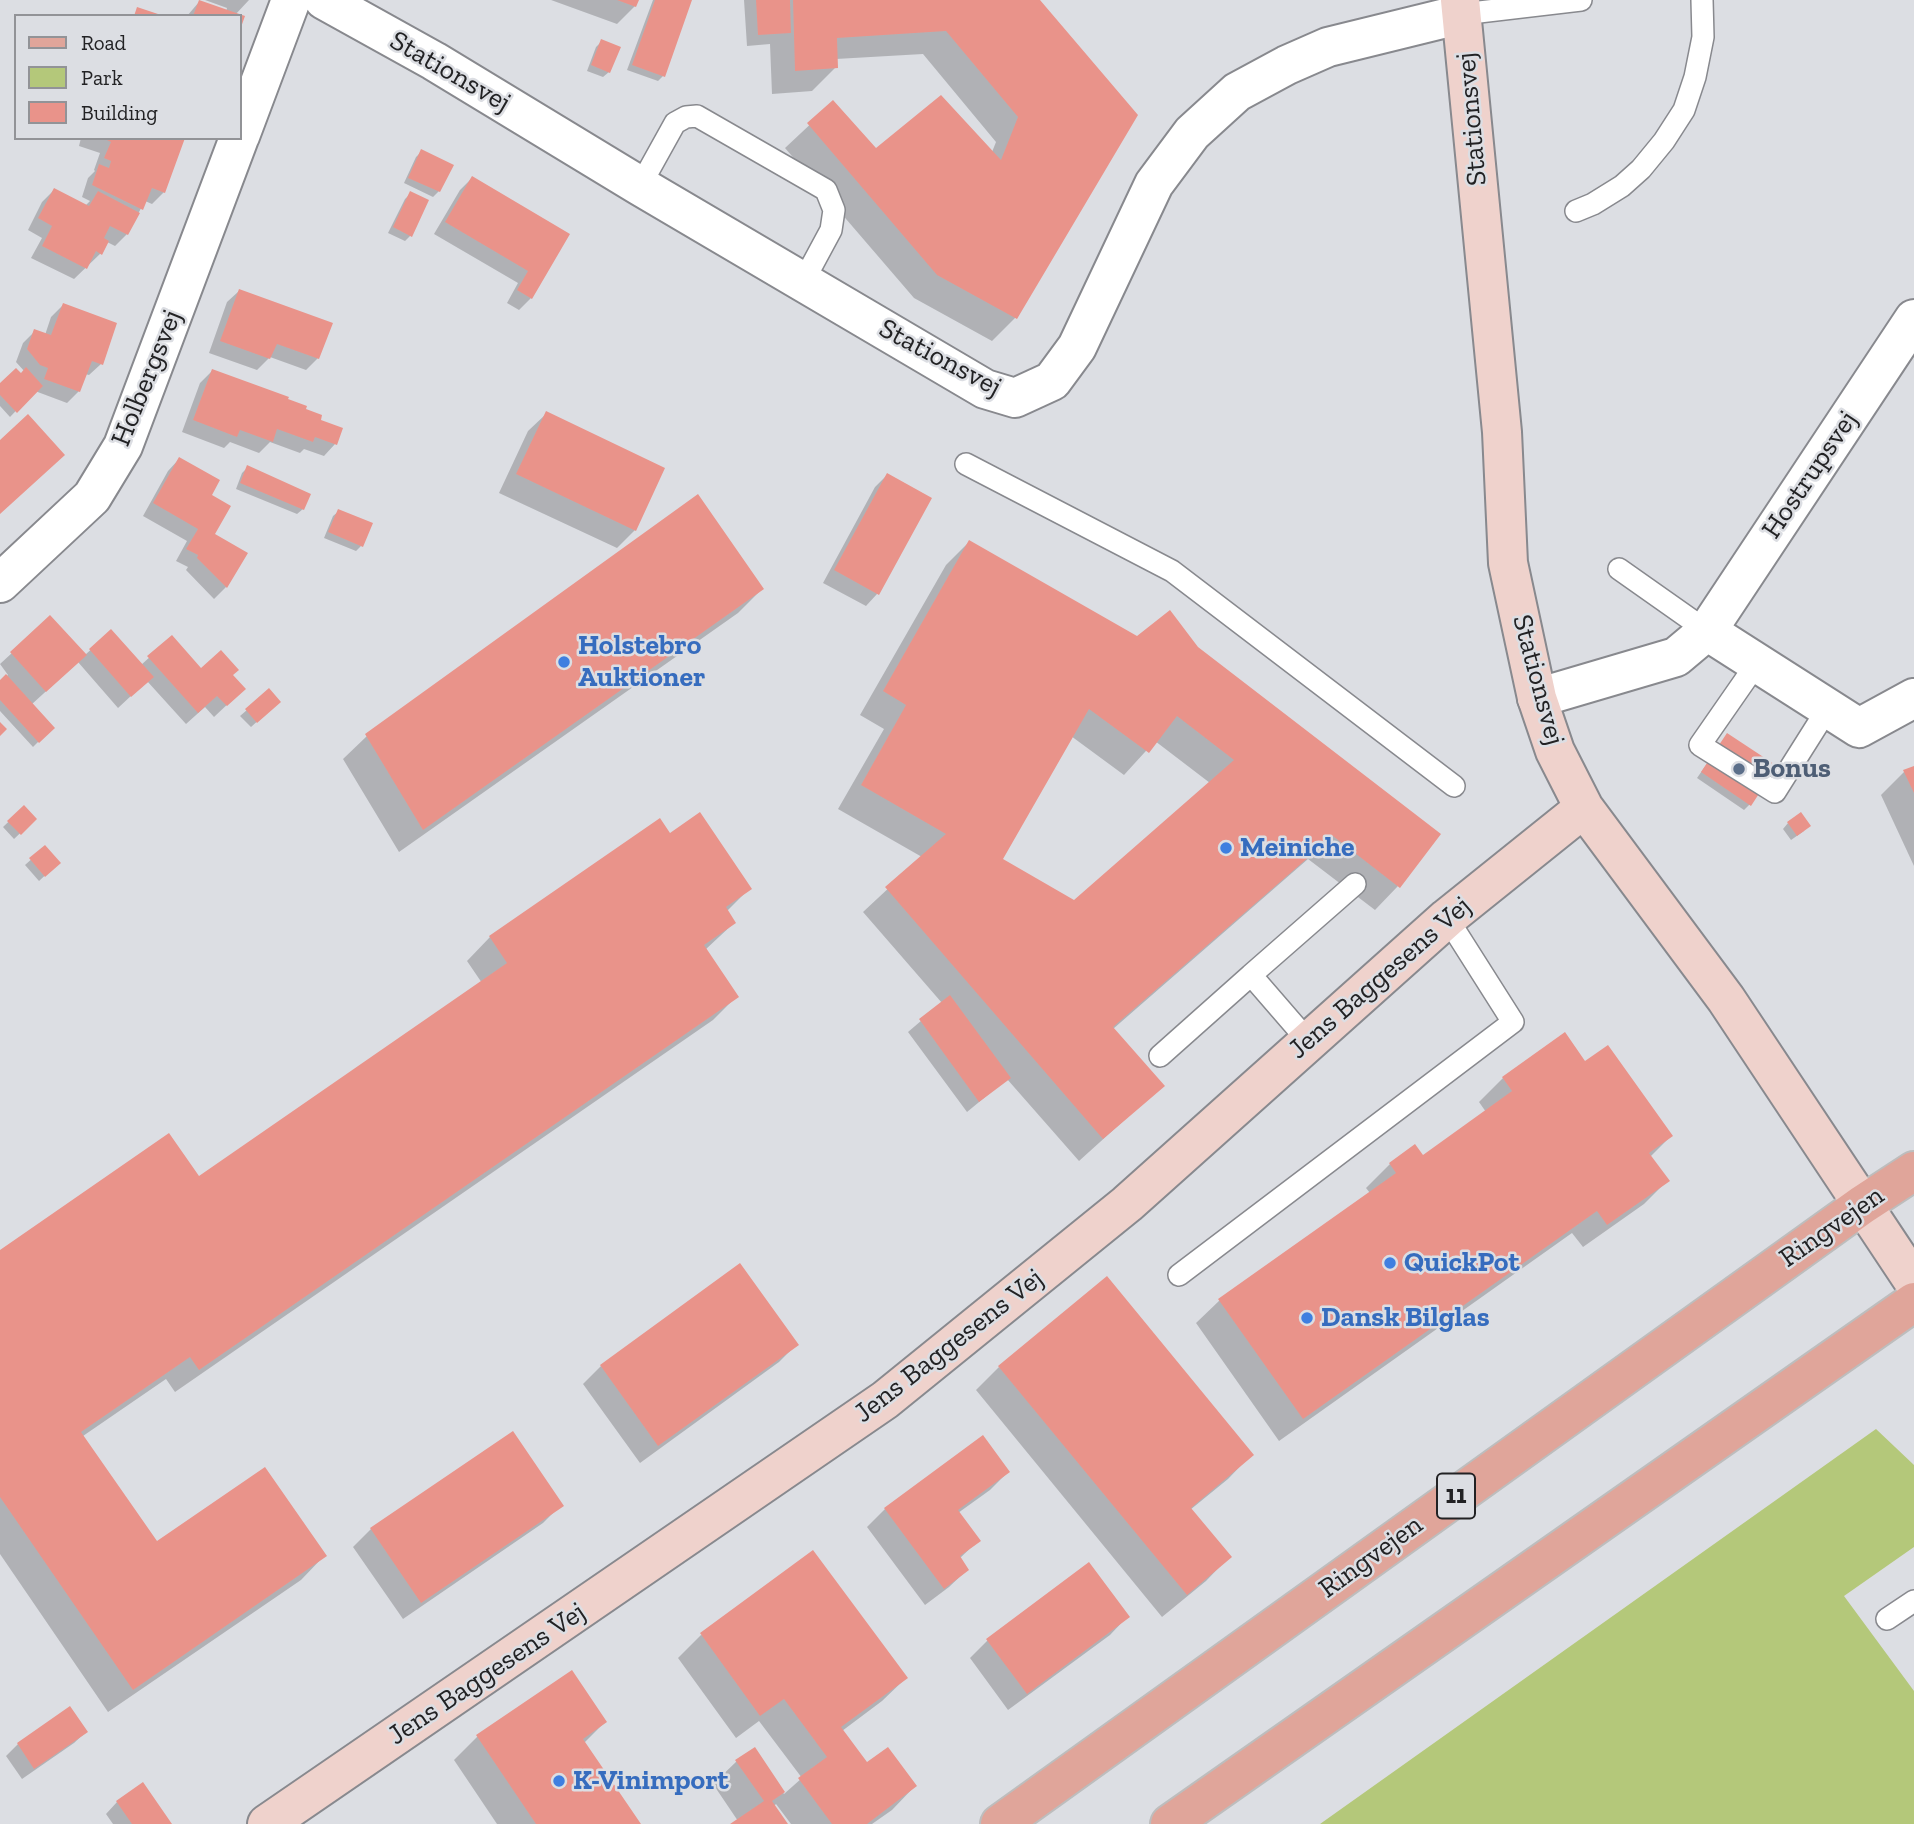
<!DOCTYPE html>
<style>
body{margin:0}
#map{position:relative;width:1914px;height:1824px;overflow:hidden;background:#dcdee3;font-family:"Zilla Slab",serif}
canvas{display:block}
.legend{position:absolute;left:14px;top:14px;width:228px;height:126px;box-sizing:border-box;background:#dcdee3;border:2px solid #929397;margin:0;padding:9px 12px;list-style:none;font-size:21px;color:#222224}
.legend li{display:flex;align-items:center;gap:14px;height:35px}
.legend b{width:35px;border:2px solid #929397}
</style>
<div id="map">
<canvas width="1914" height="1824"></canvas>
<ul class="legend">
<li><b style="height:9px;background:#e0a59a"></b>Road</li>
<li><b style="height:19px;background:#b4c87a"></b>Park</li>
<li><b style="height:19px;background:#e9938a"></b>Building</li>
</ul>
</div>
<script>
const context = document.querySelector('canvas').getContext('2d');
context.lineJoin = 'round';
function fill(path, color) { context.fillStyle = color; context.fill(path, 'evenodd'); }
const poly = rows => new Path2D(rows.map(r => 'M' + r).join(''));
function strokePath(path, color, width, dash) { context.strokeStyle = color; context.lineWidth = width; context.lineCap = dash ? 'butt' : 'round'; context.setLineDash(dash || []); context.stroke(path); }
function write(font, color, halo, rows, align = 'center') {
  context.font = font + ' "Zilla Slab",serif'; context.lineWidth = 5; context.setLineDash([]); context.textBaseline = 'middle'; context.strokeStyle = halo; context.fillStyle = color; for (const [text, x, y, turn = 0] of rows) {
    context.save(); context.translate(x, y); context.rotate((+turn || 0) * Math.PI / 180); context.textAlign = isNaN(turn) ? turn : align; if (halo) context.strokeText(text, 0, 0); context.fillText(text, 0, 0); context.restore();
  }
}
fill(poly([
 [1876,1429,1914,1465,1914,1547,1844,1596,1914,1691,1914,1824,1320,1824]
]), '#b4c87a');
fill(poly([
 [205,0,249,0,235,15,238,16,187,16,199,2,226,12,227,8],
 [551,0,637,0,635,6,617,24],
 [653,0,691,0,663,76,658,81,627,70],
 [744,0,1038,0,1015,318,992,341,914,298,785,148,833,103,876,151,992,152,996,142,923,54,836,59,836,67,812,91,772,94,770,44,747,46],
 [602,41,609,72,603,77,587,71,596,47],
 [81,138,183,138,164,192,152,204,145,201,127,234,115,246,107,242,101,253,74,279,31,258,42,238,28,230,42,202,54,190,85,206,90,201,82,197,88,178,95,171,94,170,100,153,79,146],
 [422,151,451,165,439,191,433,197,404,183,416,157],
 [472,178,567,234,531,298,519,310,507,303,518,283,434,234,460,190],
 [411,193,411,235,405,241,388,233,405,199],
 [239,291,318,358,306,370,270,357,257,370,209,353,227,302],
 [63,305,101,364,89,375,85,374,79,391,67,403,35,391,10,417,0,406,0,385,25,372,16,362,23,343,35,331,45,335,51,317],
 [212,371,304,411,318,421,335,444,324,456,304,449,300,453,270,442,259,453,230,442,224,448,182,432,200,383],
 [546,414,635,530,617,548,499,493,528,431],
 [179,459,209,496,212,535,245,553,226,587,214,599,186,570,188,567,176,561,187,541,143,516,168,471],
 [248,467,303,509,297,514,236,489,242,473],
 [887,475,930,499,877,594,866,606,823,583,875,487],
 [339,511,361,546,356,551,324,538,333,516],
 [969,542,1138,638,1196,648,1398,886,1375,910,1308,859,1113,1029,1162,1086,1079,1161,1007,1079,967,1112,908,1032,942,1003,863,912,922,857,838,809,884,729,860,715,946,565],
 [1071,736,1124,775,1155,741,1210,783,1074,902,1001,859],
 [762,589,738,613,399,852,343,759,367,736],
 [50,618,85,655,111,631,141,665,172,637,201,670,231,676,231,701,214,717,205,707,186,724,147,681,118,708,78,662,31,705,52,728,33,747,0,711,0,682,8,675,0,664],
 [269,691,273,707,251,727,240,716],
 [1727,735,1750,804,1744,810,1697,778],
 [1914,768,1914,866,1881,795,1904,772],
 [24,807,35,819,14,839,3,827],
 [1788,823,1804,831,1791,840,1783,829],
 [670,835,750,888,726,912,734,923,705,950,737,996,713,1020,175,1392,166,1379,83,1436,157,1544,324,1556,301,1580,108,1712,0,1554,0,1252,198,1179,482,983,467,961,490,937],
 [45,847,53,868,39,881,25,865],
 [1565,1035,1585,1064,1671,1136,1650,1157,1667,1181,1644,1204,1583,1247,1572,1233,1279,1441,1196,1323,1220,1300,1370,1193,1366,1188,1390,1164,1423,1157,1486,1112,1479,1102,1503,1078],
 [796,1345,779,1362,640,1463,583,1384,601,1366],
 [999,1367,1251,1455,1228,1479,1190,1510,1229,1557,1206,1581,1162,1617,976,1390],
 [1008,1472,990,1490,958,1513,979,1540,959,1559,967,1570,949,1587,925,1605,867,1527,885,1509],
 [561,1505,543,1523,403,1619,353,1547,371,1529],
 [1127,1617,1110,1635,1008,1710,970,1658,988,1640],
 [701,1635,906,1678,882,1701,842,1731,867,1765,915,1786,892,1810,872,1824,791,1824,776,1804,774,1806,786,1824,733,1824,738,1821,713,1784,737,1761,754,1749,784,1794,802,1778,759,1721,736,1738,678,1658],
 [69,1708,86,1732,74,1743,22,1779,6,1756,18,1744],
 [605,1722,584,1743,638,1824,497,1824,454,1760,477,1737],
 [117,1802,169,1824,113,1824,106,1814]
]), '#0003');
fill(poly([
 [199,0,245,16,240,30,240,16,193,16],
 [617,0,639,0,636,7],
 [655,0,692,0,665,77,632,65],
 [756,0,790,0,791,33,758,35],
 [793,0,1040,0,1138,115,1017,319,937,275,807,123,833,100,876,148,941,95,1001,160,1018,117,946,31,837,38,838,68,795,71],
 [137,7,161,15,161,16,134,16],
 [601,39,621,47,610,73,591,65],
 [103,138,185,138,165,193,152,188,143,210,92,185,99,164,109,168,111,161,104,158,111,142],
 [421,149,454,165,440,192,408,178],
 [472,176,570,234,532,299,517,290,528,271,445,222],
 [54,188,89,206,98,191,140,213,128,235,110,226,104,238,109,241,102,255,96,251,87,269,42,246,52,226,38,218],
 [410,191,429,200,412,237,393,227],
 [239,289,333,323,319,359,277,344,270,359,220,341],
 [63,303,117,323,103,365,92,361,80,392,44,379,48,368,40,365,27,349,34,329,51,335],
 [26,367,43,386,17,413,0,395,0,383,16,368,21,373],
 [212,369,289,397,288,399,307,406,306,409,322,415,321,420,343,428,337,445,315,437,313,442,277,429,273,442,240,430,237,437,193,420],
 [546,411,665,468,636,531,516,474],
 [28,414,65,455,0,514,0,440],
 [179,457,220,480,212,495,231,506,215,534,248,553,227,588,197,558,198,555,186,549,198,529,153,503],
 [247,465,311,494,304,510,240,483],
 [887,473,932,498,879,595,834,570],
 [698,494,764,589,423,830,365,734],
 [338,509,373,523,363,547,328,532],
 [969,540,1137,636,1170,610,1198,647,1441,834,1400,888,1333,836,1113,1027,1165,1086,1103,1139,885,887,946,834,861,785,906,705,883,691],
 [1089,709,1149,753,1177,716,1234,760,1074,900,1003,859],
 [50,615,87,655,46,692,10,652],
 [111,629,154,677,131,697,89,649],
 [172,635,201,668,221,650,239,670,233,675,246,689,227,706,217,696,198,713,147,656],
 [6,674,55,728,39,743,0,700,0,680],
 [269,688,281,702,257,723,245,709],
 [0,722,7,729,0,736],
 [1727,733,1777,766,1751,806,1701,772],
 [1914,766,1914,793,1903,770],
 [24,805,37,819,21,835,7,821],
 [700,812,752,889,726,907,736,923,704,945,739,997,199,1370,190,1357,81,1432,157,1541,265,1467,327,1556,133,1690,0,1497,0,1250,169,1133,199,1176,507,963,489,936,660,818,670,833],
 [1801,812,1811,826,1797,836,1787,822],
 [45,845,61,863,45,877,29,858],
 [950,995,1011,1078,979,1102,919,1019],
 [1565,1032,1585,1061,1608,1045,1673,1136,1649,1153,1670,1181,1607,1225,1597,1211,1303,1419,1218,1299,1396,1173,1389,1163,1415,1144,1423,1155,1512,1091,1502,1077],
 [740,1263,799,1345,658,1446,600,1365],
 [1107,1276,1254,1455,1191,1508,1232,1557,1187,1595,998,1366],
 [513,1431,564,1506,421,1603,370,1528],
 [983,1435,1010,1472,958,1510,981,1541,960,1556,969,1570,944,1589,884,1508],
 [813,1550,908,1678,841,1727,867,1762,888,1747,917,1786,867,1824,832,1824,798,1778,827,1757,784,1699,760,1716,700,1633],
 [1089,1562,1130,1617,1027,1694,986,1639],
 [572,1670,607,1722,583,1739,641,1824,536,1824,476,1735],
 [70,1706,88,1732,34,1769,17,1743],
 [755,1747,785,1792,772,1801,788,1824,730,1824,764,1801,735,1760],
 [143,1782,172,1824,132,1824,116,1801]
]), '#e9938a');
const lane = poly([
 [1462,14,1581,0],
 [640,186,675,123,686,117,697,116,826,190,834,210,831,230,803,282],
 [1576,211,1593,204,1622,186,1641,169,1664,141,1684,110,1695,77,1703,37,1702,0],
 [966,464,1172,571,1454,786],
 [1619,569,1707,631],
 [1757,663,1700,745,1775,792,1828,708],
 [1309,1042,1251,975,1355,884],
 [1160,1056,1251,975],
 [1179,1275,1513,1022,1447,918],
 [1887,1619,1914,1601]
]);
const street = poly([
 [324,0,434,61,640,186,985,389,1015,398,1052,381,1077,347,1154,184,1192,133,1237,92,1287,65,1328,47,1462,14],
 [240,136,291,0],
 [0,583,92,497,123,446,239,138],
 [1707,631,1859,728,1914,698],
 [1537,698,1676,657,1707,631,1914,319]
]);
const secondary = poly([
 [1460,0,1502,432,1508,563,1537,698,1555,751,1584,808,1726,999,1914,1282],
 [267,1824,885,1400,1127,1204,1447,918,1584,808]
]);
const primary = poly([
 [1000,1824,1862,1205,1914,1171],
 [1170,1824,1914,1302]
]);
strokePath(lane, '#88898e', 24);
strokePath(street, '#88898e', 42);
strokePath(secondary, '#88898e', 42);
strokePath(primary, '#bdbdbd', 42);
strokePath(lane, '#fff', 21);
strokePath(street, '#fff', 38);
strokePath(secondary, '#efd2cc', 38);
strokePath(primary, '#e0a59a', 38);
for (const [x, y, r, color] of [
 [564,662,7,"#3f7fe0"],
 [1739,769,7,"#5c6f8a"],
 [1226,848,7,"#3f7fe0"],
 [1390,1263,7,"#3f7fe0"],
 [1307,1318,7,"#3f7fe0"],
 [559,1781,7,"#3f7fe0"]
]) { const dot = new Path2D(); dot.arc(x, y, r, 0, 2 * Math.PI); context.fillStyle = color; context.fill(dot); strokePath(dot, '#dcdee3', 2.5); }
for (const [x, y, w] of [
 [1456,1496,38]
]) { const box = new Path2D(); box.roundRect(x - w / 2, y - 22.5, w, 45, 5); context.fillStyle = '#dcdee3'; context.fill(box); strokePath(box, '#222224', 2); }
write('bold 26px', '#222224', null, [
 ["11",1456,1496]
]);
write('28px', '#222224', '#dcdee3', [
 ["Stationsvej",450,72,30],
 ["Stationsvej",1472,119,-95],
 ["Stationsvej",940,358,28],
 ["Holbergsvej",147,378,-68],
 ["Hostrupsvej",1810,475,-56],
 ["Stationsvej",1538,680,75],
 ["Jens Baggesens Vej",1380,978,-41],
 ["Ringvejen",1832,1227,-35],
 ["Jens Baggesens Vej",949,1346,-38],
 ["Ringvejen",1371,1557,-36],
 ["Jens Baggesens Vej",487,1674,-34]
]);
write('bold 28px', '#366cbe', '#dcdee3', [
 ["Holstebro",578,646],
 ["Auktioner",578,678],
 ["Meiniche",1240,848],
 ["QuickPot",1404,1263],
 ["Dansk Bilglas",1321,1318],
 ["K-Vinimport",573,1781]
], 'left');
write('bold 28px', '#4e5e75', '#dcdee3', [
 ["Bonus",1753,769]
], 'left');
</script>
